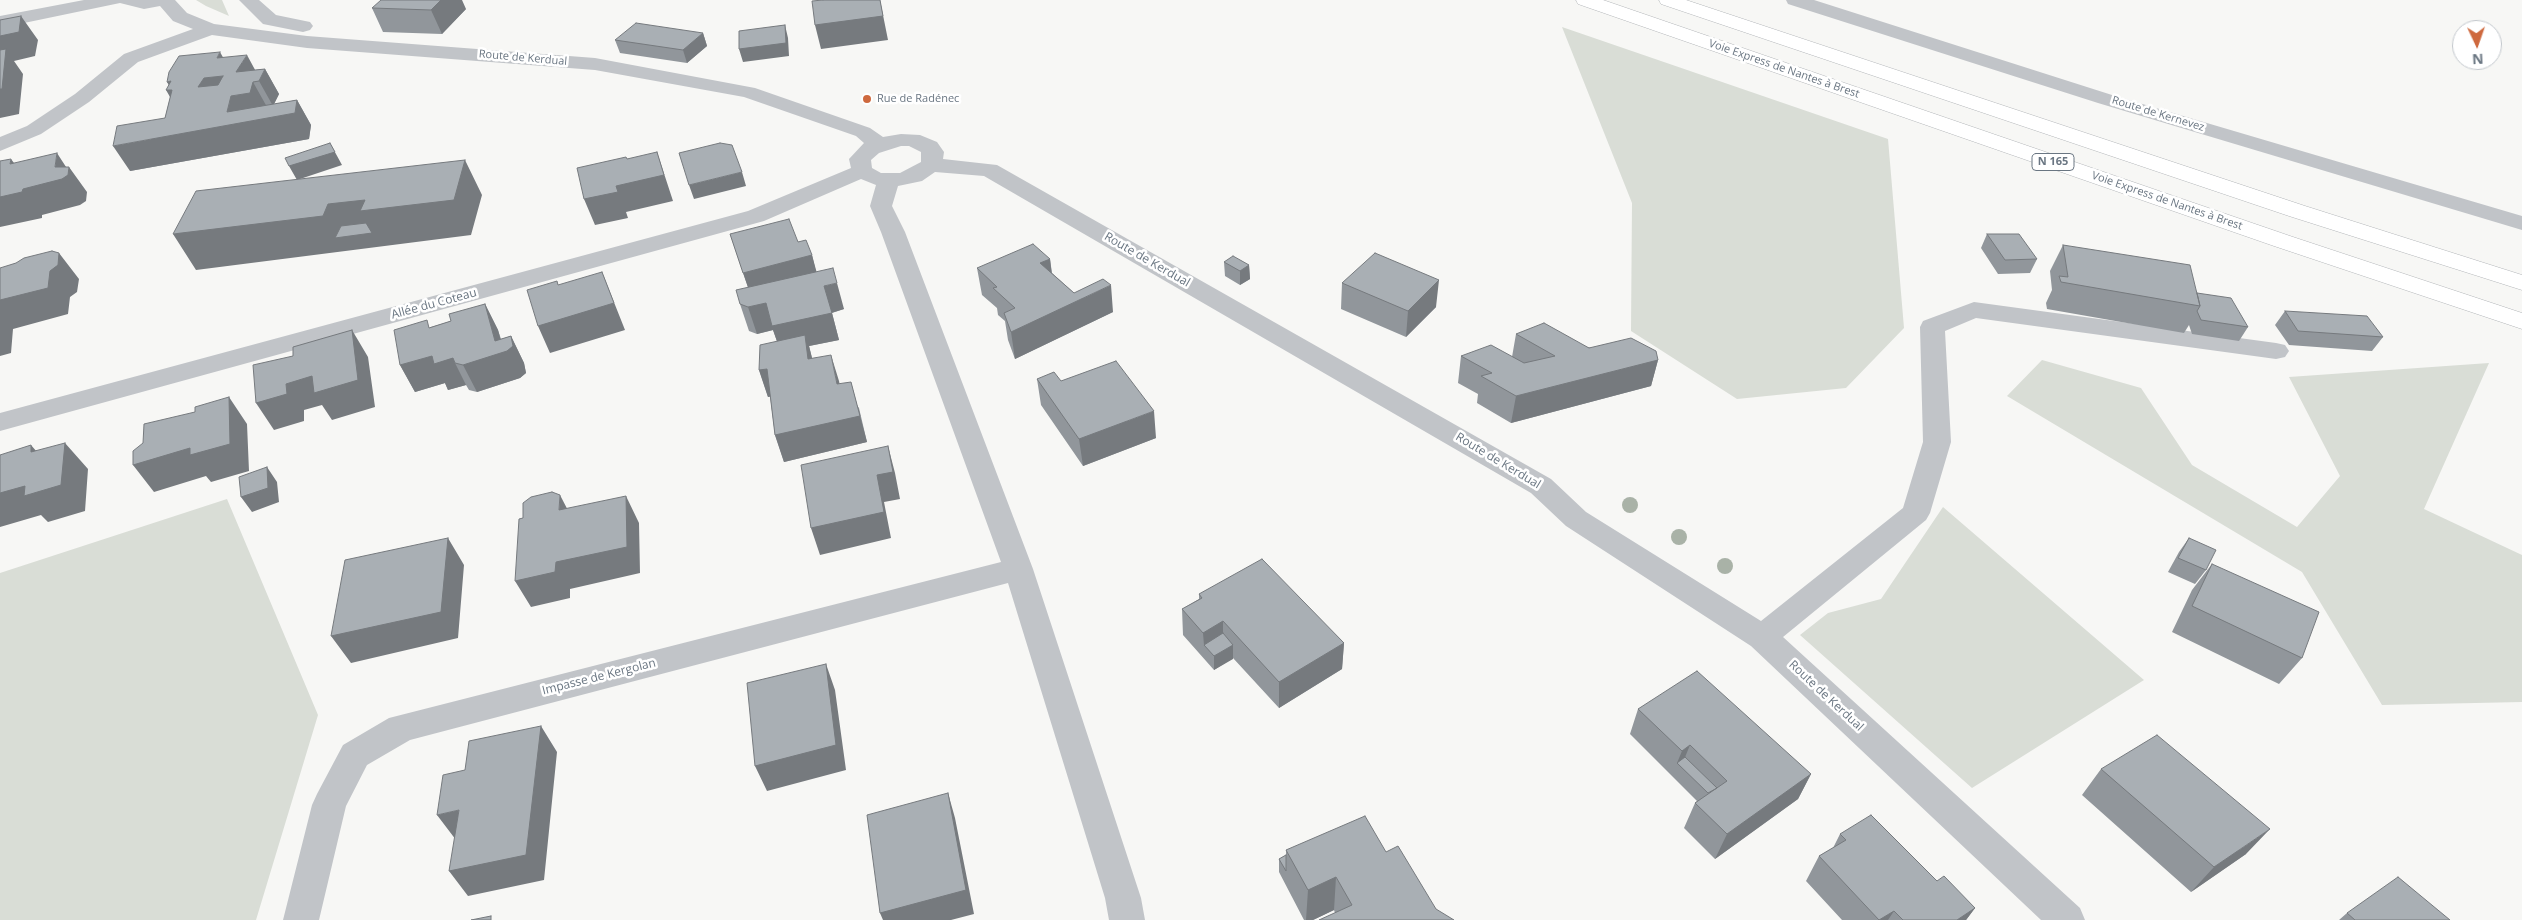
<!DOCTYPE html>
<meta charset="utf-8">
<style>
body{margin:0}
#map{position:relative;width:2522px;height:920px;overflow:hidden;background:#f7f7f5;font-family:"Open Sans",sans-serif}
canvas{display:block}
.north{position:absolute;left:2452px;top:20px;width:50px;height:50px;box-sizing:border-box;background:#fff;border:1px solid #c3c8cd;border-radius:50%;rotate:177deg;font-size:14px;font-weight:700;line-height:20px;text-align:center;color:#6a7682}
.north::after{content:'';display:block;margin:auto;width:18px;height:22px;background:#ce693e;clip-path:polygon(50% 0,100% 100%,50% 72%,0 100%)}
</style>
<div id="map">
<canvas width="2522" height="920"></canvas>
<div class="north">N</div>
</div>
<script>
const context = document.querySelector('canvas').getContext('2d');
context.lineJoin = 'round';
function fill(path, color) { context.fillStyle = color; context.fill(path, 'evenodd'); }
const poly = rows => new Path2D(rows.map(r => 'M' + r).join(''));
function strokePath(path, color, width, dash) { context.strokeStyle = color; context.lineWidth = width; context.lineCap = dash ? 'butt' : 'round'; context.setLineDash(dash || []); context.stroke(path); }
function write(font, color, halo, rows, align = 'center') {
  context.font = font + ' "Open Sans",sans-serif'; context.lineWidth = 5; context.setLineDash([]); context.textBaseline = 'middle'; context.strokeStyle = halo; context.fillStyle = color; for (const [text, x, y, turn = 0] of rows) {
    context.save(); context.translate(x, y); context.rotate((+turn || 0) * Math.PI / 180); context.textAlign = isNaN(turn) ? turn : align; if (halo) context.strokeText(text, 0, 0); context.fillText(text, 0, 0); context.restore();
  }
}
fill(poly([
 [196,0,222,0,229,16,206,6],
 [1562,27,1888,139,1904,328,1846,388,1737,399,1631,331,1632,203],
 [2042,360,2141,388,2192,465,2297,527,2340,476,2289,377,2489,363,2424,509,2522,555,2522,702,2382,705,2302,572,2007,396],
 [227,499,318,715,256,920,0,920,0,573],
 [1943,507,2144,680,1972,788,1800,635,1828,613,1881,599]
]), '#d9ddd6');
const highway = poly([
 [1576,0,1603,0,2290,236,2522,313,2522,329,2274,246,1578,4,1576,0],
 [1659,0,1686,0,2305,206,2522,275,2522,290,2289,216,1661,4,1659,0]
]);
strokePath(highway, '#b4b7ba', 1);
fill(poly([
 [84,0,175,0,187,13,214,24,307,36,595,58,755,88,870,128,883,137,901,134,920,135,937,142,944,152,943,159,997,165,1551,479,1586,512,1761,621,1903,508,1923,442,1920,327,1923,321,1974,302,2276,343,2285,345,2289,351,2285,357,2276,359,1976,318,1945,331,1951,442,1930,513,1926,520,1783,637,2080,908,2085,920,2041,920,1751,646,1566,526,1531,493,984,176,935,172,922,181,898,186,892,206,905,232,1033,569,1141,898,1145,920,1109,920,1105,898,1008,583,410,740,367,765,346,806,319,920,283,920,312,805,317,794,343,745,389,718,1001,562,881,232,870,206,876,185,861,179,764,221,0,431,0,413,748,211,851,168,849,159,864,143,856,136,744,97,595,70,307,48,212,35,138,62,89,102,41,134,0,151,0,137,27,126,75,94,124,54,193,29,173,21,160,6,144,9,120,3,0,28,0,16,84,0],
 [901,146,909,146,921,152,921,162,900,173,881,173,872,168,871,160,879,153,901,146],
 [239,0,259,0,276,15,310,22,313,26,310,30,303,32,263,24,239,0],
 [1786,0,1814,0,2112,95,2522,216,2522,230,2098,103,1788,4,1786,0]
]), '#c1c4c8');
fill(highway, '#fff');
context.fillStyle = '#a9b2a7';
for (const [x, y] of [
 [1630,505],
 [1679,537],
 [1725,566]
]) { context.beginPath(); context.arc(x, y, 8, 0, 2 * Math.PI); context.fill(); }
fill(poly([
 [372,8,466,9,442,34,383,32],
 [703,33,707,46,687,63,620,53,615,40],
 [222,57,255,70,265,69,279,94,274,104,297,100,311,125,309,139,130,171,165,118,170,98,169,85,167,82],
 [730,234,798,242,812,255,816,272,844,309,832,313,839,340,809,346,812,358,839,384,859,408,867,442,784,462,775,435,770,396,768,397,759,370,777,341,773,330,757,334,749,331,740,304,748,287],
 [1987,234,2037,259,2030,273,1998,274,1981,248],
 [2063,245,2197,293,2248,327,2239,341,2192,334,2189,325,2184,333,2047,309,2046,303,2052,290,2050,271],
 [1050,259,1052,273,1074,293,1113,312,1015,359,1008,340,1005,321,998,315,997,308,982,295,977,268],
 [1224,262,1249,265,1250,279,1240,285,1225,276],
 [1342,283,1436,307,1406,337,1341,309],
 [485,304,498,330,501,339,511,336,524,363,526,373,520,378,477,392,469,390,466,385,448,390,445,383,415,392,400,365,431,327,451,321],
 [2285,311,2383,337,2372,351,2289,345,2275,325],
 [1516,334,1658,360,1651,386,1511,423,1477,403,1478,394,1458,383,1461,356,1512,357],
 [1037,379,1061,381,1156,438,1083,466,1041,405],
 [2189,538,2206,570,2195,584,2168,572,2179,552],
 [2212,564,2302,658,2279,684,2172,632,2192,590],
 [1199,594,1344,643,1342,669,1279,708,1233,658,1214,670,1183,635,1182,609,1199,599],
 [1638,709,1811,774,1798,799,1715,859,1684,828,1695,803,1697,801,1630,734],
 [2101,769,2246,854,2191,892,2082,795],
 [1840,834,1937,881,1975,908,1966,920,1842,920,1806,881,1819,856,1833,848],
 [1286,850,1386,852,1436,909,1335,913,1334,910,1313,920,1304,920,1279,872,1279,859,1286,855],
 [2347,913,2450,920,2339,920]
]), '#91969b');
fill(poly([
 [441,0,462,0,466,9,442,34,431,10],
 [880,0,888,40,821,49,815,25],
 [21,16,38,40,35,56,14,61,23,74,19,114,0,118,0,36],
 [785,25,788,38,789,56,743,62,739,49],
 [703,33,707,46,687,63,683,50],
 [220,52,234,77,217,58],
 [247,55,260,79,265,69,279,94,273,106,259,81,253,82,267,107,264,118,246,121,245,122,295,113,297,100,311,125,309,139,130,171,113,146,234,124,227,112,230,102,219,103,213,112,198,87,204,78,223,76,234,96,248,93,236,72],
 [171,81,181,116,166,90,172,90,167,82],
 [330,143,342,165,297,180,289,166],
 [657,152,673,201,626,212,628,218,595,225,584,199,616,186],
 [57,153,68,170,69,167,87,192,86,201,80,205,42,215,42,218,0,227,0,197,10,164,11,159,23,175,55,167],
 [465,160,482,195,471,235,196,270,173,234,328,204],
 [742,172,746,186,694,199,689,185],
 [59,253,79,279,77,292,70,297,68,314,13,329,11,353,0,356,0,300,50,271],
 [812,255,819,281,752,299,743,273],
 [1050,259,1053,285,1040,263],
 [1249,265,1250,279,1240,285,1240,271],
 [602,272,625,330,550,353,538,326],
 [1439,280,1436,307,1406,337,1408,311],
 [837,283,844,309,831,313,824,286],
 [1111,285,1113,312,1015,359,1011,332],
 [766,303,832,313,839,340,809,346,813,362,781,353,773,330,757,334,748,307],
 [485,304,498,330,504,352,511,336,524,363,526,373,520,378,477,392,463,365,495,341],
 [352,330,368,357,375,407,332,420,322,405,304,410,304,421,274,430,256,403],
 [831,355,839,381,845,411,837,384],
 [432,356,453,358,455,363,466,385,448,390,445,383,415,392,400,365],
 [1658,360,1651,386,1511,423,1516,396],
 [767,369,776,396,768,397,759,370],
 [851,382,867,442,784,462,775,435],
 [229,397,247,424,249,471,211,482,206,476,154,492,133,465],
 [1154,411,1156,438,1083,466,1079,439],
 [65,443,88,469,85,511,48,522,41,515,0,527,0,493],
 [31,445,54,472,31,452],
 [888,446,895,473,900,499,884,502,891,538,820,555,811,528,877,475],
 [267,467,277,482,279,502,252,512,241,497],
 [560,495,574,522,559,510],
 [626,496,639,523,640,573,570,589,570,598,531,607,515,581,556,562],
 [448,538,464,565,458,638,351,663,331,636],
 [1223,621,1223,647,1204,645,1203,633],
 [1344,643,1342,669,1279,708,1279,682],
 [1233,645,1233,659,1214,670,1214,656],
 [826,664,835,690,846,770,767,791,755,766],
 [541,726,557,752,544,880,468,896,449,871],
 [1690,745,1681,767,1677,763,1682,751],
 [1811,774,1798,799,1715,859,1727,834],
 [948,793,955,818,974,914,951,920,883,920,880,913],
 [459,810,456,840,437,815],
 [2270,829,2246,854,2191,892,2214,867],
 [1336,877,1334,910,1313,920,1306,920,1308,890],
 [1975,908,1966,920,1957,920],
 [1894,911,1888,920,1879,920]
]), '#767a7e');
const building = poly([
 [381,0,441,0,431,10,372,8,381,0],
 [823,0,880,0,883,16,815,25,812,1,823,0],
 [21,16,19,32,0,36,0,20,21,16],
 [636,23,703,33,683,50,615,40,636,23],
 [785,25,786,43,739,49,739,31,785,25],
 [6,49,2,89,0,89,0,50,6,49],
 [220,52,217,58,247,55,236,72,265,69,259,81,253,82,250,93,231,96,227,112,297,100,295,113,113,146,117,126,165,118,172,90,166,90,171,81,167,82,169,72,179,56,220,52],
 [223,76,218,85,198,87,204,78,223,76],
 [330,143,335,152,289,166,285,158,330,143],
 [720,143,732,145,742,172,689,185,679,153,720,143],
 [657,152,664,175,616,186,618,192,584,199,577,168,626,157,627,159,657,152],
 [57,153,55,167,69,167,68,175,62,179,23,189,22,192,0,197,0,161,11,159,10,164,57,153],
 [465,160,454,200,360,211,365,200,328,204,323,216,173,234,196,191,465,160],
 [789,219,798,242,806,240,812,255,743,273,730,234,789,219],
 [366,223,372,233,335,238,341,226,366,223],
 [1987,234,2019,234,2037,259,2005,260,1987,234],
 [1033,244,1050,259,1040,263,1074,293,1103,279,1111,285,1011,332,1004,313,1015,308,993,288,997,287,977,268,1033,244],
 [2063,245,2190,265,2200,306,2061,282,2059,276,2068,277,2063,245],
 [52,251,59,253,58,265,50,271,48,288,0,300,0,268,16,263,24,258,52,251],
 [1375,253,1439,280,1408,311,1342,283,1375,253],
 [1233,256,1249,265,1240,271,1224,262,1233,256],
 [833,268,837,283,824,286,832,313,772,326,766,303,748,307,740,304,736,290,833,268],
 [602,272,614,303,538,326,527,290,557,281,558,285,602,272],
 [2197,293,2231,298,2248,327,2201,320,2197,311,2200,306,2197,293],
 [485,304,495,341,511,336,513,346,507,351,463,365,455,363,453,358,434,364,432,356,400,365,394,330,427,320,429,328,451,321,449,314,485,304],
 [2285,311,2367,316,2383,337,2298,331,2285,311],
 [1544,323,1589,348,1631,338,1656,351,1658,360,1516,396,1481,376,1492,373,1461,356,1491,345,1524,363,1555,356,1516,334,1544,323],
 [352,330,358,380,314,393,312,376,286,384,287,394,256,403,253,365,293,356,293,347,352,330],
 [805,335,808,359,831,355,837,384,851,382,860,416,775,435,767,369,759,370,760,345,805,335],
 [1116,361,1154,411,1079,439,1037,379,1054,372,1061,381,1116,361],
 [229,397,230,444,190,455,190,448,133,465,133,451,143,443,144,424,195,412,195,407,229,397],
 [65,443,61,485,24,496,25,486,0,493,0,455,31,445,31,452,65,443],
 [888,446,893,472,877,475,884,512,811,528,801,465,888,446],
 [267,467,268,488,241,497,239,477,267,467],
 [552,492,560,495,559,510,626,496,627,547,556,562,555,572,515,581,519,519,523,518,523,503,531,497,552,492],
 [448,538,441,612,331,636,345,560,448,538],
 [2189,538,2216,550,2206,570,2178,558,2189,538],
 [1262,559,1344,643,1279,682,1223,621,1203,633,1182,609,1202,598,1199,594,1262,559],
 [2212,564,2319,612,2302,658,2192,606,2212,564],
 [1223,633,1233,645,1214,656,1204,645,1223,633],
 [826,664,836,745,755,766,747,683,826,664],
 [1697,671,1811,774,1727,834,1695,803,1727,781,1690,745,1682,751,1638,709,1697,671],
 [541,726,526,855,449,871,459,810,437,815,443,775,465,770,469,741,541,726],
 [2157,735,2270,829,2214,867,2101,769,2157,735],
 [1685,757,1717,788,1708,793,1677,763,1685,757],
 [948,793,966,890,880,913,867,815,948,793],
 [1871,815,1937,881,1944,876,1975,908,1957,920,1903,920,1894,911,1879,920,1819,856,1846,840,1840,834,1871,815],
 [1365,816,1386,852,1398,846,1436,909,1454,920,1319,920,1352,905,1336,877,1308,890,1286,850,1365,816],
 [1286,855,1286,871,1279,859,1286,855],
 [2398,877,2450,920,2355,920,2347,913,2398,877],
 [491,916,491,920,471,920,491,916]
]);
fill(building, '#a9afb4');
strokePath(building, '#767a7e', 1);
for (const [x, y, r, color] of [
 [867,99,5,"#ce693e"]
]) { const dot = new Path2D(); dot.arc(x, y, r, 0, 2 * Math.PI); context.fillStyle = color; context.fill(dot); strokePath(dot, '#fff', 2); }
write('11px', '#6a7682', '#fff', [
 ["Route de Kerdual",523,58,5],
 ["Voie Express de Nantes à Brest",1784,69,19],
 ["Route de Kernevez",2158,114,17],
 ["Voie Express de Nantes à Brest",2167,201,19]
]);
write('11px', '#6a7682', '#fff', [
 ["Rue de Radénec",877,99]
], 'left');
for (const [x, y, w] of [
 [2053,162,42]
]) { const box = new Path2D(); box.roundRect(x - w / 2, y - 8.5, w, 17, 4); context.fillStyle = '#fff'; context.fill(box); strokePath(box, '#6a7682', 1); }
write('bold 11px', '#6a7682', null, [
 ["N 165",2053,162]
]);
write('12px', '#6a7682', '#fff', [
 ["Route de Kerdual",1147,260,30],
 ["Allée du Coteau",434,304,-15],
 ["Route de Kerdual",1498,461,31],
 ["Impasse de Kergolan",599,677,-14],
 ["Route de Kerdual",1826,696,43]
]);
</script>
